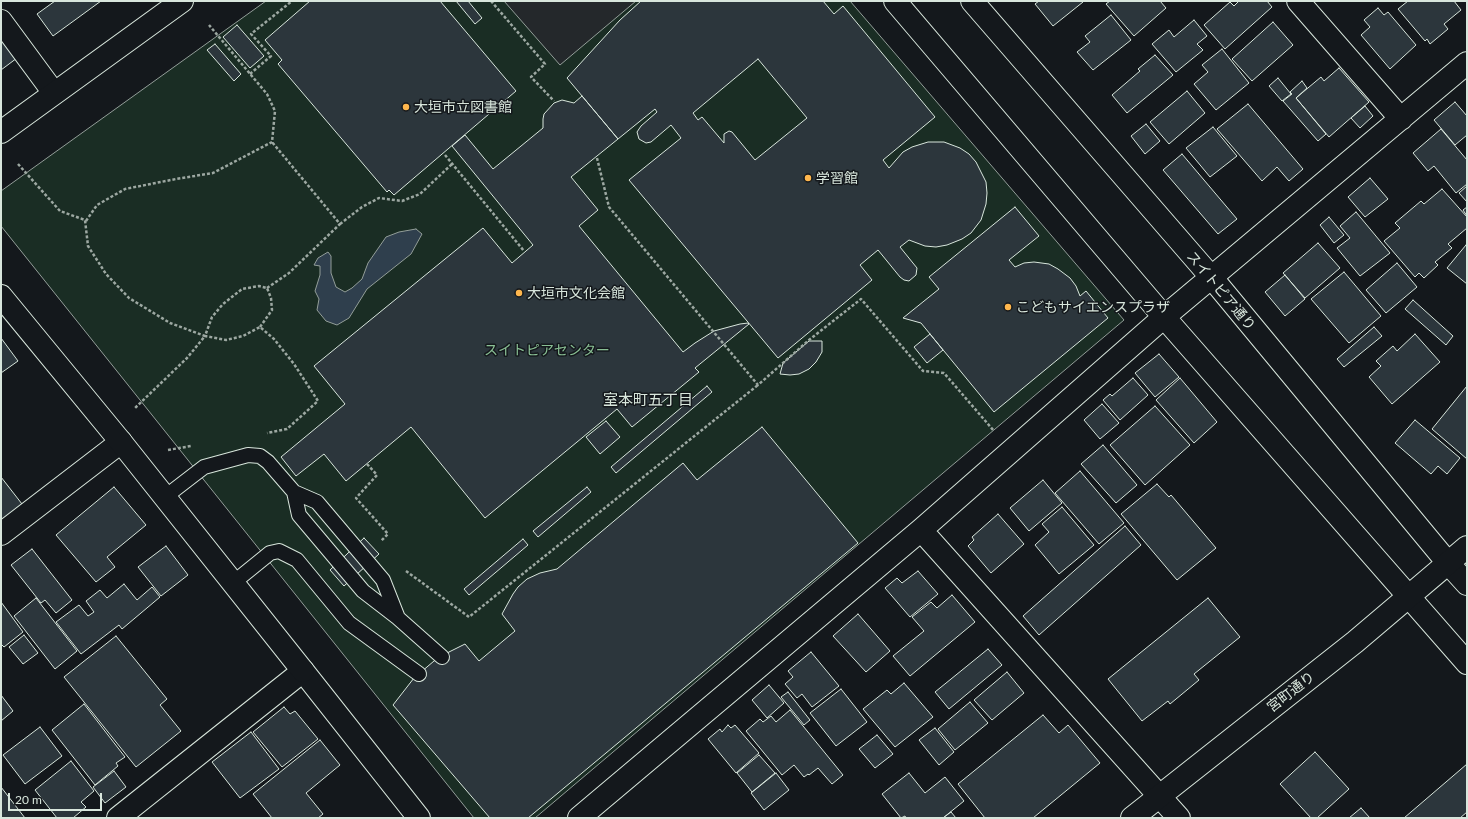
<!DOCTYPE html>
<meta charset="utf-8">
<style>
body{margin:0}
#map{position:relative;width:1468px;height:819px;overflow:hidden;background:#14181c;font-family:Lato,sans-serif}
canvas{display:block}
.frame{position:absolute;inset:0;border:2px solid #d8e6dc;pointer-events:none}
.scale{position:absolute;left:8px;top:793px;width:94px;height:18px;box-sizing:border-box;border:2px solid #d8e6dc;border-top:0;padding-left:5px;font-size:12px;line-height:14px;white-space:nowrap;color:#d8e6dc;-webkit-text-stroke:3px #14181c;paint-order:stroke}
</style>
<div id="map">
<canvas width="1468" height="819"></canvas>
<div class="frame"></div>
<div class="scale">20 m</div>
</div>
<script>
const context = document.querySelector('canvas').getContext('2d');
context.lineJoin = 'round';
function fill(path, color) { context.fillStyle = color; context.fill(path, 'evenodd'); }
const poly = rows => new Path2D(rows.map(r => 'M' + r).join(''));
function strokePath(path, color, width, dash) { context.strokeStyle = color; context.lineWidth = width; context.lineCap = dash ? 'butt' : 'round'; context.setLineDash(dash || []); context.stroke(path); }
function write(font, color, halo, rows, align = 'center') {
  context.font = font + ' Lato,"Noto Sans JP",sans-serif'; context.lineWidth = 3; context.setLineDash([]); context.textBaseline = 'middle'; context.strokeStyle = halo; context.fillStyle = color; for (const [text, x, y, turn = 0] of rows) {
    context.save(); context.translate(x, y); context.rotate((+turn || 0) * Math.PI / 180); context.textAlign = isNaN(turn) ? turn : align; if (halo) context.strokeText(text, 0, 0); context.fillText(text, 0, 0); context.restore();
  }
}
const green = poly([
 [266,1,850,1,1124,320,535,818,474,818,1,226,1,191,266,1]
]);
fill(green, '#1a2d24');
strokePath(green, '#939e99', 1);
const parking = poly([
 [504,1,636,1,560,65,504,1]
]);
fill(parking, '#24282b');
strokePath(parking, '#939e99', 1);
const water = poly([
 [416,229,422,234,411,254,367,289,349,318,337,325,326,321,317,310,319,299,315,291,320,275,320,266,314,265,318,258,328,252,331,256,331,273,336,287,345,292,352,288,362,279,368,263,386,237,399,232,416,229]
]);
fill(water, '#2f3f4d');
strokePath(water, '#939e99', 1);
const building = poly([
 [55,1,101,1,53,36,37,14,55,1],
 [310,1,440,1,516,91,394,195,389,190,387,192,278,64,282,60,265,40,310,1],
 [456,1,468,1,482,18,475,24,456,1],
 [641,1,823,1,834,14,843,6,935,117,883,160,889,168,903,152,912,147,928,142,944,142,960,148,969,154,976,162,986,182,987,193,986,204,981,220,971,233,962,239,947,245,936,247,925,246,909,240,900,247,917,268,916,275,909,281,904,280,900,277,878,250,860,265,872,280,778,358,629,180,681,138,671,125,651,142,646,143,639,139,637,132,641,126,657,112,655,109,618,139,567,78,620,20,641,1],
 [758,59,807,118,755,160,732,132,729,131,724,134,724,143,702,117,698,120,693,113,758,59],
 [1039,1,1082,1,1083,2,1053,26,1035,4,1039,1],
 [1110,1,1160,1,1166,8,1134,36,1106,4,1110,1],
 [1239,1,1267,1,1272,7,1225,49,1204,25,1230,2,1234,6,1239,1],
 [1408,1,1454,1,1461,10,1444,24,1448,29,1430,44,1427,39,1425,41,1398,9,1408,1],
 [1378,8,1384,15,1388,12,1416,45,1390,69,1361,35,1370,27,1364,20,1378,8],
 [1111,15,1131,40,1093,70,1077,52,1090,42,1085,36,1111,15],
 [1194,20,1207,36,1197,44,1203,50,1176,72,1152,44,1169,30,1174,37,1194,20],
 [1273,22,1293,45,1252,81,1232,59,1273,22],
 [237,25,264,56,250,68,223,37,237,25],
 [1,37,17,58,1,70,1,37],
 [215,44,241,74,234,81,207,50,215,44],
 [1222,49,1249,83,1216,110,1194,84,1208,72,1202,65,1222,49],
 [1155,55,1173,75,1127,113,1112,95,1140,71,1138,69,1155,55],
 [1339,68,1369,102,1329,137,1296,98,1321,77,1324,81,1339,68],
 [1278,78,1291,94,1282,101,1269,86,1278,78],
 [1302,81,1307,88,1296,98,1326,134,1318,141,1283,101,1292,94,1290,92,1302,81],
 [1187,91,1205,113,1169,144,1150,122,1187,91],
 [582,96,618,139,571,177,598,210,579,226,683,352,695,343,714,331,740,324,748,323,749,324,695,368,699,372,632,427,617,409,485,518,411,427,346,481,324,454,296,476,281,457,345,404,314,366,483,228,512,263,533,245,452,146,465,135,493,169,543,128,543,119,544,114,554,103,562,100,574,103,582,96],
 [1455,102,1467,116,1467,135,1455,145,1434,120,1455,102],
 [1248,104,1303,169,1289,181,1277,167,1262,181,1217,129,1248,104],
 [1365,106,1373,116,1360,128,1351,118,1365,106],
 [1146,124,1160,141,1145,154,1131,136,1146,124],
 [1213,127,1237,156,1210,177,1186,148,1213,127],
 [1441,129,1467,160,1467,184,1456,193,1434,166,1428,171,1413,153,1441,129],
 [1182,154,1237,219,1218,234,1163,170,1182,154],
 [1370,178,1388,199,1365,217,1348,197,1370,178],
 [1467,186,1467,202,1459,193,1467,186],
 [1442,189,1467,217,1467,228,1448,244,1452,248,1435,262,1438,265,1424,278,1419,273,1415,277,1384,241,1400,228,1395,223,1421,201,1424,204,1442,189],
 [1015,207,1039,236,1009,260,1015,267,1024,263,1034,262,1049,264,1058,269,1070,278,1076,286,1080,296,1086,291,1108,318,994,412,921,323,903,318,939,289,929,277,1015,207],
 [1467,207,1467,216,1463,210,1467,207],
 [1356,212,1390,253,1360,276,1337,248,1350,238,1340,226,1356,212],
 [1329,217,1344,235,1334,243,1320,225,1329,217],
 [1318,243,1340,268,1305,298,1283,273,1318,243],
 [1466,245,1467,245,1467,284,1447,268,1466,245],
 [1397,263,1417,287,1386,313,1366,290,1397,263],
 [1344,272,1381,316,1349,343,1311,299,1344,272],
 [1285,275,1305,299,1285,316,1265,292,1285,275],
 [1413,300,1453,336,1446,345,1405,309,1413,300],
 [1374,327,1382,336,1344,367,1337,359,1374,327],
 [930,334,943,350,927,363,914,347,930,334],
 [1415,334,1440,362,1392,404,1369,377,1381,366,1376,361,1393,346,1397,351,1415,334],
 [1,338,18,361,1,373,1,338],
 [809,341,822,341,822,352,816,362,809,369,799,374,790,375,780,374,783,363,809,341],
 [1159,354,1179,377,1155,397,1135,373,1159,354],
 [1133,378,1148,395,1120,420,1103,400,1110,394,1112,396,1133,378],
 [1180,378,1217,422,1194,443,1156,400,1180,378],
 [707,386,712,392,616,473,611,467,707,386],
 [1467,386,1467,459,1432,429,1467,386],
 [1102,404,1119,423,1100,439,1084,420,1102,404],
 [1155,406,1190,445,1145,485,1110,445,1155,406],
 [1415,420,1460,458,1447,474,1438,466,1431,474,1395,443,1415,420],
 [606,421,620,437,600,454,586,437,606,421],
 [762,427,858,543,528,818,490,818,393,705,414,678,434,661,449,652,465,644,479,661,515,631,502,614,513,594,518,587,527,579,540,573,557,569,683,463,697,480,762,427],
 [1103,445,1137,485,1116,503,1081,464,1103,445],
 [1080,471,1124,523,1099,544,1055,493,1080,471],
 [1,477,22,504,1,521,1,477],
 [1043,480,1062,503,1029,531,1010,508,1043,480],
 [1157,484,1169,497,1171,495,1216,548,1177,580,1121,514,1157,484],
 [114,487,146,525,107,557,115,567,96,582,56,535,114,487],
 [587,487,591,492,538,537,533,531,587,487],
 [1062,507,1094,545,1059,574,1035,545,1049,532,1042,524,1062,507],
 [998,514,1024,544,991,573,968,546,974,540,972,537,998,514],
 [1125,526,1141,545,1039,635,1023,616,1125,526],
 [364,538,379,554,344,586,330,570,364,538],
 [523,539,528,545,469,595,464,589,523,539],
 [166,546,188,575,161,596,138,567,166,546],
 [32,549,72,600,56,613,45,600,41,603,11,565,32,549],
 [918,571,938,594,910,617,885,588,897,578,902,583,918,571],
 [124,584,137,600,152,587,160,597,122,629,119,625,81,654,56,622,79,605,88,616,94,612,86,601,100,590,107,598,124,584],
 [952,595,975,622,910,676,893,656,924,631,912,617,931,602,937,608,952,595],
 [36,598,77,651,55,669,14,616,36,598],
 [1208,598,1240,637,1194,674,1199,680,1170,704,1168,701,1142,721,1108,679,1208,598],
 [1,602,23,632,4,647,1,644,1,602],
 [858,614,890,651,866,672,833,636,858,614],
 [24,635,38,653,23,664,9,647,24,635],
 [116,636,167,699,160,705,181,731,136,767,64,677,116,636],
 [988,649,1002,665,949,709,935,692,988,649],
 [811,652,839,686,812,707,802,694,797,698,785,684,793,677,788,671,811,652],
 [1007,672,1024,693,992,720,974,700,1007,672],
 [904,683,933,717,895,747,863,709,887,690,891,694,904,683],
 [769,685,784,703,767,718,752,700,769,685],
 [841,689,867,722,836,746,810,713,841,689],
 [788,692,810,720,804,725,781,697,788,692],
 [1,695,13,711,1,721,1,695],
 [970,702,988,723,955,750,938,729,970,702],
 [84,704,125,757,116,763,118,766,95,785,52,730,84,704],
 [284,707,290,714,295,711,318,739,282,767,253,732,284,707],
 [790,710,843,775,832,784,818,768,809,775,808,774,804,777,794,765,782,775,746,731,760,719,763,722,771,716,776,722,790,710],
 [1043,715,1059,733,1068,725,1100,763,1033,818,985,818,958,784,1043,715],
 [728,725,731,728,735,725,759,753,736,773,708,739,720,729,722,732,728,725],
 [40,727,62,756,25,784,3,755,40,727],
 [935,728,954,752,939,765,919,740,935,728],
 [251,732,279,769,240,798,212,762,251,732],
 [877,735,893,754,875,768,859,749,877,735],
 [320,740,340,765,306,793,323,814,318,818,272,818,253,794,320,740],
 [1315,752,1349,789,1317,818,1311,818,1280,784,1315,752],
 [759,755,775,773,752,792,737,773,759,755],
 [71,761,94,791,81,802,86,807,73,818,57,818,35,790,71,761],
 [1467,764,1467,812,1460,818,1404,818,1467,764],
 [114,771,126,787,105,803,93,787,114,771],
 [776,773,789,790,764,810,751,793,776,773],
 [909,773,925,793,945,777,964,801,943,818,906,818,905,816,901,818,882,794,909,773],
 [1,787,25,818,1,818,1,787],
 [1361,808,1370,818,1349,818,1361,808],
 [951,812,956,818,943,818,951,812]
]);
fill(building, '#2c363c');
strokePath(building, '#d8e6dc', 1);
const lane = poly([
 [294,492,299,515,363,591,398,618],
 [165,497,204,467,248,455,260,456,268,462,294,492,317,502,383,580,398,618,442,657],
 [233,583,270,553,279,551,297,560,349,623,419,674]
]);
const street = poly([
 [895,1,1164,317,1467,663],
 [972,1,1212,278,1448,563,1467,584],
 [1298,1,1401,119],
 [1,21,54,93],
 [921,530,1179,818],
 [1,534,121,442],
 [118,818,303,671,419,818],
 [579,818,921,530,1164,317,1467,63]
]);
const secondary = poly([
 [1,132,182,1],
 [1,296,121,442,303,671],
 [1132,818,1355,642,1467,547]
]);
strokePath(lane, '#d8e6dc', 16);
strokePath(street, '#d8e6dc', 24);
strokePath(secondary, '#d8e6dc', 24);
strokePath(poly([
 [491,1,545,64,531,77,554,101],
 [250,74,271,56,251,34,292,1],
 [445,155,524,251],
 [597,158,609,207,758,385,809,340,861,299,923,371,944,373,994,431],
 [18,164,60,211,85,220,88,246,106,274,129,298,170,323,205,336,187,358,135,408],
 [86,221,97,205,125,189,176,179,213,173,272,142,275,111,267,94,209,25],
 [340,224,362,207,379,198,402,201,420,194,452,164],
 [267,288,289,273,340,224,272,142],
 [260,327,272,310,271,298,267,288,259,286,242,289,223,304,212,317,205,336,226,340,243,336,260,327,274,339,294,364,318,401,287,429,267,433],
 [168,450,191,446],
 [367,464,377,475,356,498,388,534,381,541],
 [406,571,469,617,758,385]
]), '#9da8a2', 2.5, [3, 2]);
strokePath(lane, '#14181c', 14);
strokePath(street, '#14181c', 22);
strokePath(secondary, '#14181c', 22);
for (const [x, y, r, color] of [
 [406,107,4,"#ffb74d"],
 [808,178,4,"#ffb74d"],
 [519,293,4,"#ffb74d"],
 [1008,307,4,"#ffb74d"]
]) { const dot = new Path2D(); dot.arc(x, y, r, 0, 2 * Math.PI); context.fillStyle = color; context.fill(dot); strokePath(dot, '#14181c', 1.5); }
write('14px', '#d8e6dc', '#14181c', [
 ["大垣市立図書館",414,107],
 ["学習館",816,178],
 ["大垣市文化会館",527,293],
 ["こどもサイエンスプラザ",1016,307]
], 'left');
write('14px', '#d8e6dc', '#14181c', [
 ["スイトピア通り",1221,291,50],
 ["宮町通り",1291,692,-38]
]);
write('14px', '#8ac095', '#14181c', [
 ["スイトピアセンター",547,350]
]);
write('15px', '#d8e6dc', '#14181c', [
 ["室本町五丁目",648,400]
]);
</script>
